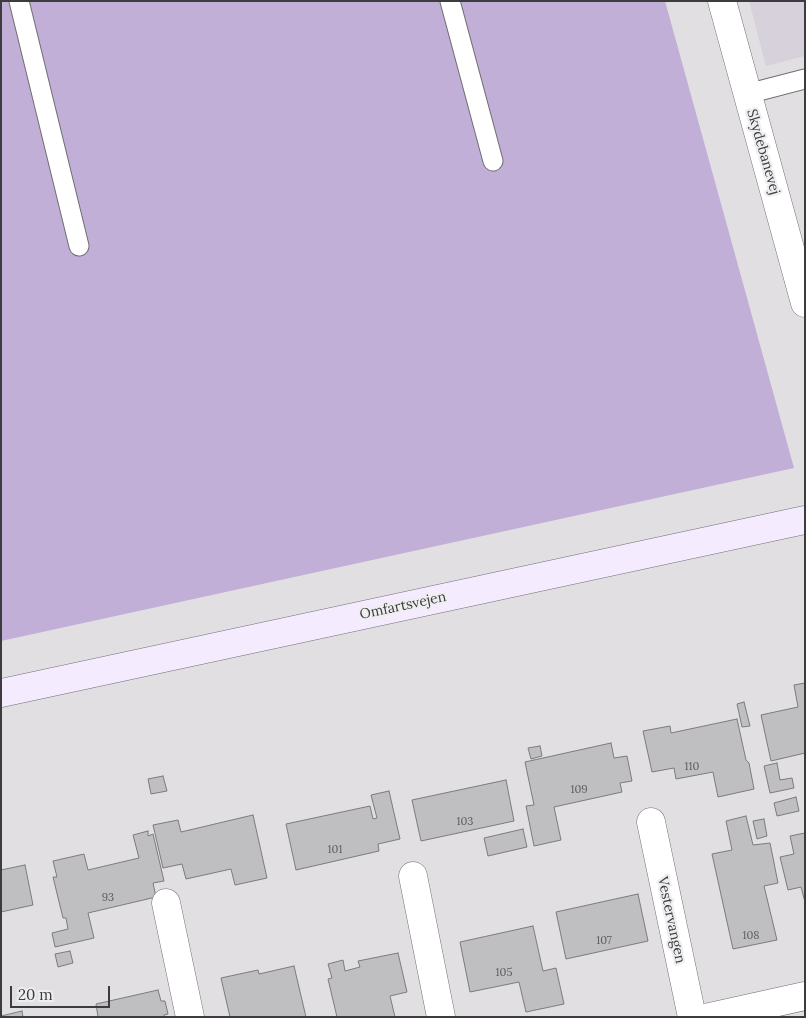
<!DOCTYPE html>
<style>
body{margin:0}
#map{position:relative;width:806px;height:1018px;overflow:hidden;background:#e1dfe2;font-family:Lora,serif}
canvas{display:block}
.frame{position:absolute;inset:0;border:2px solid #3c3b3d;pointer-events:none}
.scale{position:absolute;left:10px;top:986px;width:100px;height:22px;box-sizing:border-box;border:2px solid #3c3b3d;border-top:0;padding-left:6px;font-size:15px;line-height:18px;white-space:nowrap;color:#3c3b3d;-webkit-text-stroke:4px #eeedf0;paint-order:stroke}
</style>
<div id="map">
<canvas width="806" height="1018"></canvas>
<div class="frame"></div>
<div class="scale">20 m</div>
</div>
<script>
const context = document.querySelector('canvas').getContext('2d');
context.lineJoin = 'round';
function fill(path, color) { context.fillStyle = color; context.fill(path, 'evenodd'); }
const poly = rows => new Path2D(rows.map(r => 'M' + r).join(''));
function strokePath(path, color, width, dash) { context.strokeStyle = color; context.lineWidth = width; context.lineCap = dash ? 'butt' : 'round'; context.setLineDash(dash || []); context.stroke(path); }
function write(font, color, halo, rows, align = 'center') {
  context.font = font + ' Lora,serif'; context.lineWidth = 4.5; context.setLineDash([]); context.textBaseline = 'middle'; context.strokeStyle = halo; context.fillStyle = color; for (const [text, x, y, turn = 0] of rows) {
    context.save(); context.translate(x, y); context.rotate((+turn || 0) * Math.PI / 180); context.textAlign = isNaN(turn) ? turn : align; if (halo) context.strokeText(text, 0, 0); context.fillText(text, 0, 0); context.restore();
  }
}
fill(poly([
 [749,1,805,1,805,56,766,66]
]), '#d6d1db');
fill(poly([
 [1,1,665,1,794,468,1,641]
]), '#c1afd7');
const building = poly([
 [805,683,805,753,771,761,761,715,798,707,794,685,805,683],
 [744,702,750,726,742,727,737,704,744,702],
 [737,719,746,760,749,763,754,789,718,797,713,772,676,779,674,768,652,772,643,731,670,726,671,733,737,719],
 [611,743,614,758,627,756,632,781,620,783,622,792,554,807,561,840,534,846,526,806,534,805,525,762,611,743],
 [540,746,542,756,531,759,528,748,540,746],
 [777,763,780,780,792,778,794,788,770,793,764,766,777,763],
 [163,776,167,791,151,794,148,779,163,776],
 [506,780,514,821,421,841,412,800,506,780],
 [389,791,400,839,378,844,379,851,296,870,286,824,370,806,373,819,377,818,371,795,389,791],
 [796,797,799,811,777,816,774,803,796,797],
 [253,815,267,878,235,885,231,869,186,879,182,864,163,868,153,825,178,820,181,832,253,815],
 [746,816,753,845,770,843,778,883,764,886,777,940,733,949,712,854,732,850,726,821,746,816],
 [764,819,767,836,757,839,753,821,764,819],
 [523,829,527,847,488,856,484,838,523,829],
 [148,831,148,836,153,834,164,881,153,883,156,897,88,913,94,938,55,947,52,933,68,929,66,918,63,918,53,877,57,877,53,861,84,854,88,870,139,858,133,835,148,831],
 [805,833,805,902,801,887,788,890,780,857,794,854,790,836,805,833],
 [25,865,33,905,1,912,1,870,25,865],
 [638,894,648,941,566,959,556,912,638,894],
 [533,926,543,971,556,968,564,1004,526,1012,519,982,470,992,460,942,533,926],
 [70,951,73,963,58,967,55,954,70,951],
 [398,953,407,992,390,996,395,1017,337,1017,328,979,332,978,328,964,343,960,345,971,360,967,358,961,398,953],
 [294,966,306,1017,230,1017,221,978,258,970,259,974,294,966],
 [158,990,161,1001,165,1001,168,1014,164,1015,164,1017,98,1017,96,1004,158,990],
 [22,1011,23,1017,1,1017,1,1016,22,1011]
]);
fill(building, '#bfbec1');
strokePath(building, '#7b7a7d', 1);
const lane = poly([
 [19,1,79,246],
 [450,1,493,161],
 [747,94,805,79]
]);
const street = poly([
 [722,1,805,303],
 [651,822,692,1017],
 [413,876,441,1017],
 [166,903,190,1017],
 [710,1017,805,996]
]);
const secondary = poly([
 [1,693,805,520]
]);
strokePath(lane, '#706e71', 21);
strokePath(street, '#706e71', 29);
strokePath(secondary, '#706e71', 29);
strokePath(lane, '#fff', 19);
strokePath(street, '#fff', 28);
strokePath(secondary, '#f4ebfe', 28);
write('11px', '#5d5c5e', null, [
 ["110",692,767],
 ["109",579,790],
 ["103",465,822],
 ["101",335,850],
 ["93",108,898],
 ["108",751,936],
 ["107",604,941],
 ["105",504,973]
]);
write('14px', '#3c3b3d', '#eeedf0', [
 ["Skydebanevej",763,152,74],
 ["Omfartsvejen",403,606,-12],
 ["Vestervangen",671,920,78]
]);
</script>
